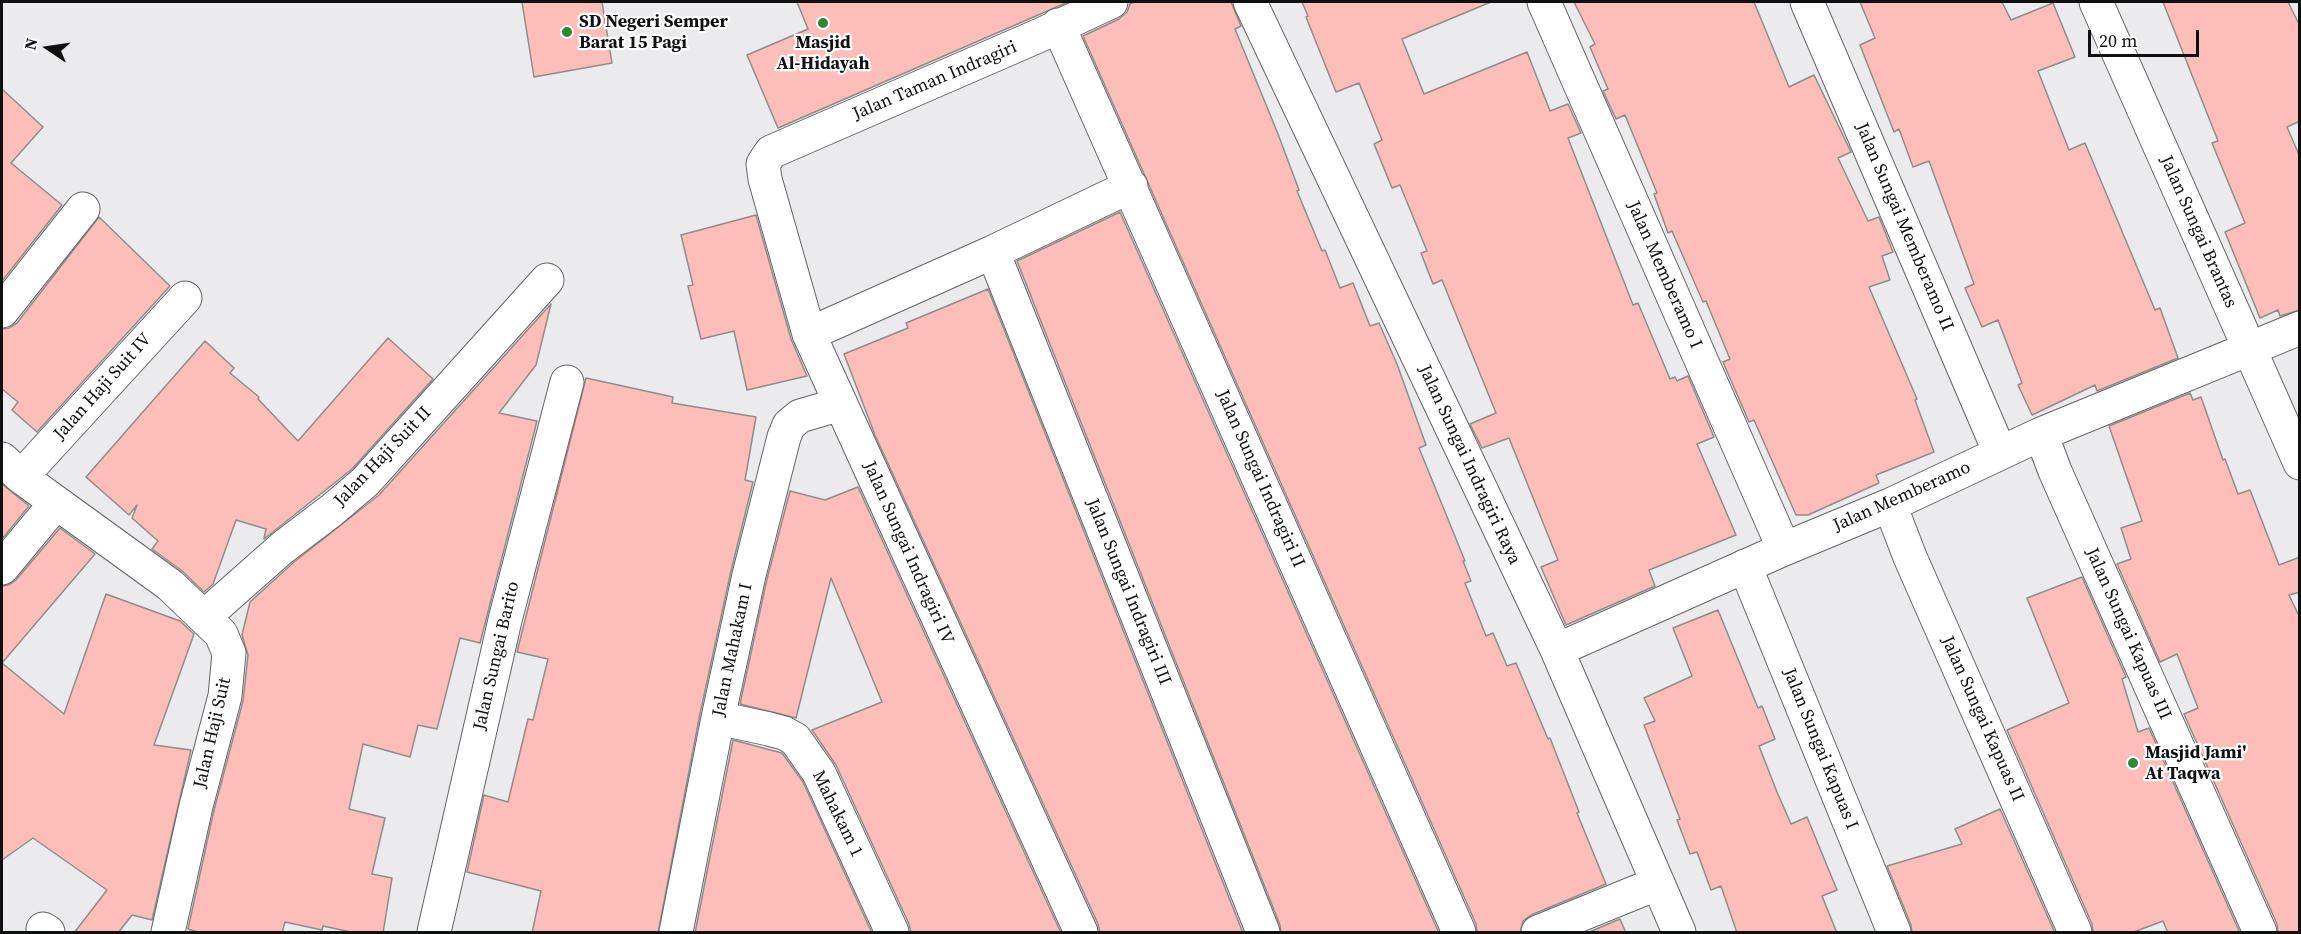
<!DOCTYPE html>
<style>
body{margin:0}
#map{position:relative;width:2301px;height:934px;overflow:hidden;background:#ebebed;font-family:"Source Serif 4",serif}
canvas{display:block}
.frame{position:absolute;inset:0;border:3px solid #0f1010;pointer-events:none}
.north{position:absolute;left:18px;top:18px;width:60px;height:60px;-webkit-text-stroke:4px #fff;paint-order:stroke;rotate:283deg;font-size:16px;font-weight:700;line-height:24px;text-align:center;color:#0f1010}
.north::after{content:'';display:block;margin:auto;width:21px;height:27px;background:#0f1010;clip-path:polygon(50% 0,100% 100%,50% 72%,0 100%)}
.scale{position:absolute;left:2088px;top:30px;width:111px;height:27px;box-sizing:border-box;border:3px solid #0f1010;border-top:0;padding-left:8px;font-size:18px;line-height:21px;white-space:nowrap;color:#0f1010;-webkit-text-stroke:4px #fff;paint-order:stroke}
</style>
<div id="map">
<canvas width="2301" height="934"></canvas>
<div class="frame"></div>
<div class="north">N</div>
<div class="scale">20 m</div>
</div>
<script>
const context = document.querySelector('canvas').getContext('2d');
context.lineJoin = 'round';
function fill(path, color) { context.fillStyle = color; context.fill(path, 'evenodd'); }
const poly = rows => new Path2D(rows.map(r => 'M' + r).join(''));
function strokePath(path, color, width, dash) { context.strokeStyle = color; context.lineWidth = width; context.lineCap = dash ? 'butt' : 'round'; context.setLineDash(dash || []); context.stroke(path); }
function write(font, color, halo, rows, align = 'center') {
  context.font = font + ' "Source Serif 4",serif'; context.lineWidth = 4.5; context.setLineDash([]); context.textBaseline = 'middle'; context.strokeStyle = halo; context.fillStyle = color; for (const [text, x, y, turn = 0] of rows) {
    context.save(); context.translate(x, y); context.rotate((+turn || 0) * Math.PI / 180); context.textAlign = isNaN(turn) ? turn : align; if (halo) context.strokeText(text, 0, 0); context.fillText(text, 0, 0); context.restore();
  }
}
const building = poly([
 [522,2,602,2,612,63,534,77,522,2],
 [797,2,1068,2,778,128,747,55,808,29,797,2],
 [1135,2,1231,2,1241,26,1235,29,1278,134,1299,190,1297,191,1322,251,1325,250,1340,288,1353,283,1370,326,1379,323,1397,364,1426,445,1419,448,1465,561,1463,561,1471,581,1465,583,1486,636,1493,633,1507,666,1516,663,1548,739,1550,738,1579,812,1577,813,1606,884,1531,915,1523,921,1520,933,1477,933,1476,924,1083,36,1119,19,1127,12,1130,4,1135,2],
 [1302,2,1491,2,1402,39,1424,94,1527,52,1550,111,1568,104,1581,133,1568,138,1633,305,1638,303,1670,379,1675,377,1677,381,1688,376,1714,437,1697,444,1736,535,1649,570,1655,586,1566,625,1541,567,1558,560,1509,438,1482,448,1470,424,1496,413,1442,280,1433,284,1421,253,1427,251,1400,185,1392,188,1374,144,1382,140,1359,83,1336,92,1306,17,1308,16,1302,2],
 [1574,2,1754,2,1789,87,1814,75,1851,152,1838,158,1868,221,1879,217,1893,252,1882,256,1890,280,1869,287,1917,399,1915,400,1934,452,1876,475,1879,483,1808,515,1796,515,1754,420,1749,422,1723,362,1730,359,1706,301,1703,302,1672,231,1668,233,1654,194,1657,193,1625,115,1616,119,1603,91,1608,89,1590,47,1595,44,1574,2],
 [1860,2,2002,2,2011,20,2053,3,2075,57,2038,71,2069,150,2085,143,2155,310,2160,308,2178,358,2097,391,2095,385,2032,415,2018,385,2022,383,1998,320,1982,327,1965,288,1974,284,1929,161,1913,167,1899,129,1894,132,1860,45,1875,38,1860,2],
 [2163,2,2288,2,2300,26,2300,121,2287,127,2300,157,2300,310,2280,316,2278,310,2260,318,2225,232,2245,223,2212,143,2218,141,2163,2],
 [2,89,43,127,11,163,62,205,2,281,2,89],
 [1120,212,1439,933,1281,933,1280,925,1017,261,1120,212],
 [756,215,791,339,807,376,747,390,734,331,701,339,688,286,693,285,681,235,756,215],
 [99,217,170,286,37,432,12,410,18,402,2,389,2,329,9,328,17,323,99,217],
 [988,289,1243,933,1100,933,1098,924,875,435,844,354,908,328,906,323,988,289],
 [551,304,536,365,499,413,537,421,480,643,460,638,437,729,418,725,410,757,363,744,349,809,385,818,372,874,392,878,383,933,356,933,323,926,322,930,285,922,282,933,201,933,188,929,214,810,243,701,248,655,242,635,250,602,294,562,379,495,551,304],
 [388,338,433,379,352,469,264,539,266,529,236,520,213,584,204,592,181,570,152,549,158,541,132,518,137,505,129,515,86,477,205,341,234,368,230,373,259,397,258,399,298,441,388,338],
 [586,378,673,397,672,403,756,417,745,480,753,482,731,571,700,714,658,933,532,933,541,891,467,872,484,795,508,802,528,719,533,720,548,659,517,652,586,378],
 [2190,393,2193,400,2201,397,2223,460,2225,459,2238,494,2250,490,2279,565,2300,557,2300,592,2289,595,2300,618,2300,933,2278,933,2277,924,2184,714,2198,708,2177,654,2160,662,2117,564,2131,559,2121,528,2142,521,2109,426,2190,393],
 [2,484,29,506,2,539,2,484],
 [858,487,1061,933,911,933,909,924,836,765,812,730,882,702,831,578,796,718,740,704,767,579,790,491,825,500,858,487],
 [60,528,95,554,2,663,2,586,9,585,16,580,60,528],
 [2082,577,2126,677,2122,679,2138,732,2149,728,2240,933,2168,933,2163,921,2131,933,2093,933,2092,924,2007,730,2069,703,2027,598,2082,577],
 [106,594,180,621,194,634,154,745,191,750,152,920,132,915,118,933,74,933,107,890,33,838,2,860,2,663,64,714,106,594],
 [1718,610,1758,708,1762,706,1775,739,1759,746,1777,792,1791,824,1807,817,1837,890,1822,896,1837,933,1737,933,1721,886,1711,890,1697,852,1690,854,1677,820,1680,819,1644,725,1655,721,1644,698,1692,676,1673,628,1718,610],
 [733,740,782,753,803,782,872,933,695,933,733,740],
 [2000,809,2055,933,1912,933,1911,925,1887,866,1962,844,1955,829,2000,809],
 [1620,919,1626,933,1587,933,1620,919]
]);
fill(building, '#fdbeb9');
strokePath(building, '#8f8d8c', 1.5);
const minor = poly([
 [1250,2,1557,650,1679,932],
 [1544,2,1784,549],
 [1807,2,2000,453],
 [2096,2,2300,463],
 [1058,25,1459,932],
 [993,252,1263,932],
 [2,311,83,209],
 [809,334,993,252,1131,186],
 [2041,434,2055,471,2260,932],
 [2,459,21,477,170,585,221,634,229,653,225,696,196,806,168,932],
 [21,477,185,298],
 [1890,505,1910,557,2075,932],
 [1745,566,1894,932],
 [2,568,56,503],
 [204,617,282,548,332,510,365,482,547,280],
 [1557,650,1784,549,1890,505,2041,434,2300,328],
 [718,718,769,729,784,733,795,739,819,773,892,932],
 [43,929,48,932],
 [434,932,505,620,567,382],
 [676,932,718,718,749,575,784,437,789,425,800,416,841,404],
 [1081,932,809,334,765,179,763,164,771,152,1038,36,1111,2],
 [1538,932,1656,884]
]);
strokePath(minor, '#646466', 35);
strokePath(minor, '#fff', 33);
for (const [x, y, r, color] of [
 [823,23,6,"#2c8737"],
 [567,32,6,"#2c8737"],
 [2133,763,6,"#2c8737"]
]) { const dot = new Path2D(); dot.arc(x, y, r, 0, 2 * Math.PI); context.fillStyle = color; context.fill(dot); strokePath(dot, '#fff', 2); }
write('bold 18px', '#0f1010', '#fff', [
 ["SD Negeri Semper",579,22],
 ["Barat 15 Pagi",579,43],
 ["Masjid",823,43,"center"],
 ["Al-Hidayah",823,64,"center"],
 ["Masjid Jami'",2145,753],
 ["At Taqwa",2145,774]
], 'left');
write('18px', '#0f1010', '#fff', [
 ["Jalan Taman Indragiri",935,81,-23],
 ["Jalan Sungai Memberamo II",1904,227,67],
 ["Jalan Sungai Brantas",2198,232,66],
 ["Jalan Memberamo I",1664,275,66],
 ["Jalan Haji Suit IV",103,387,-48],
 ["Jalan Haji Suit II",383,457,-46],
 ["Jalan Sungai Indragiri Raya",1469,465,65],
 ["Jalan Sungai Indragiri II",1260,479,66],
 ["Jalan Memberamo",1902,497,-24],
 ["Jalan Sungai Indragiri IV",908,553,66],
 ["Jalan Sungai Indragiri III",1128,592,68],
 ["Jalan Sungai Kapuas III",2128,634,66],
 ["Jalan Mahakam I",733,650,-78],
 ["Jalan Sungai Barito",497,656,-77],
 ["Jalan Sungai Kapuas II",1982,719,66],
 ["Jalan Haji Suit",213,733,-77],
 ["Jalan Sungai Kapuas I",1820,749,68],
 ["Mahakam 1",837,814,64]
]);
</script>
